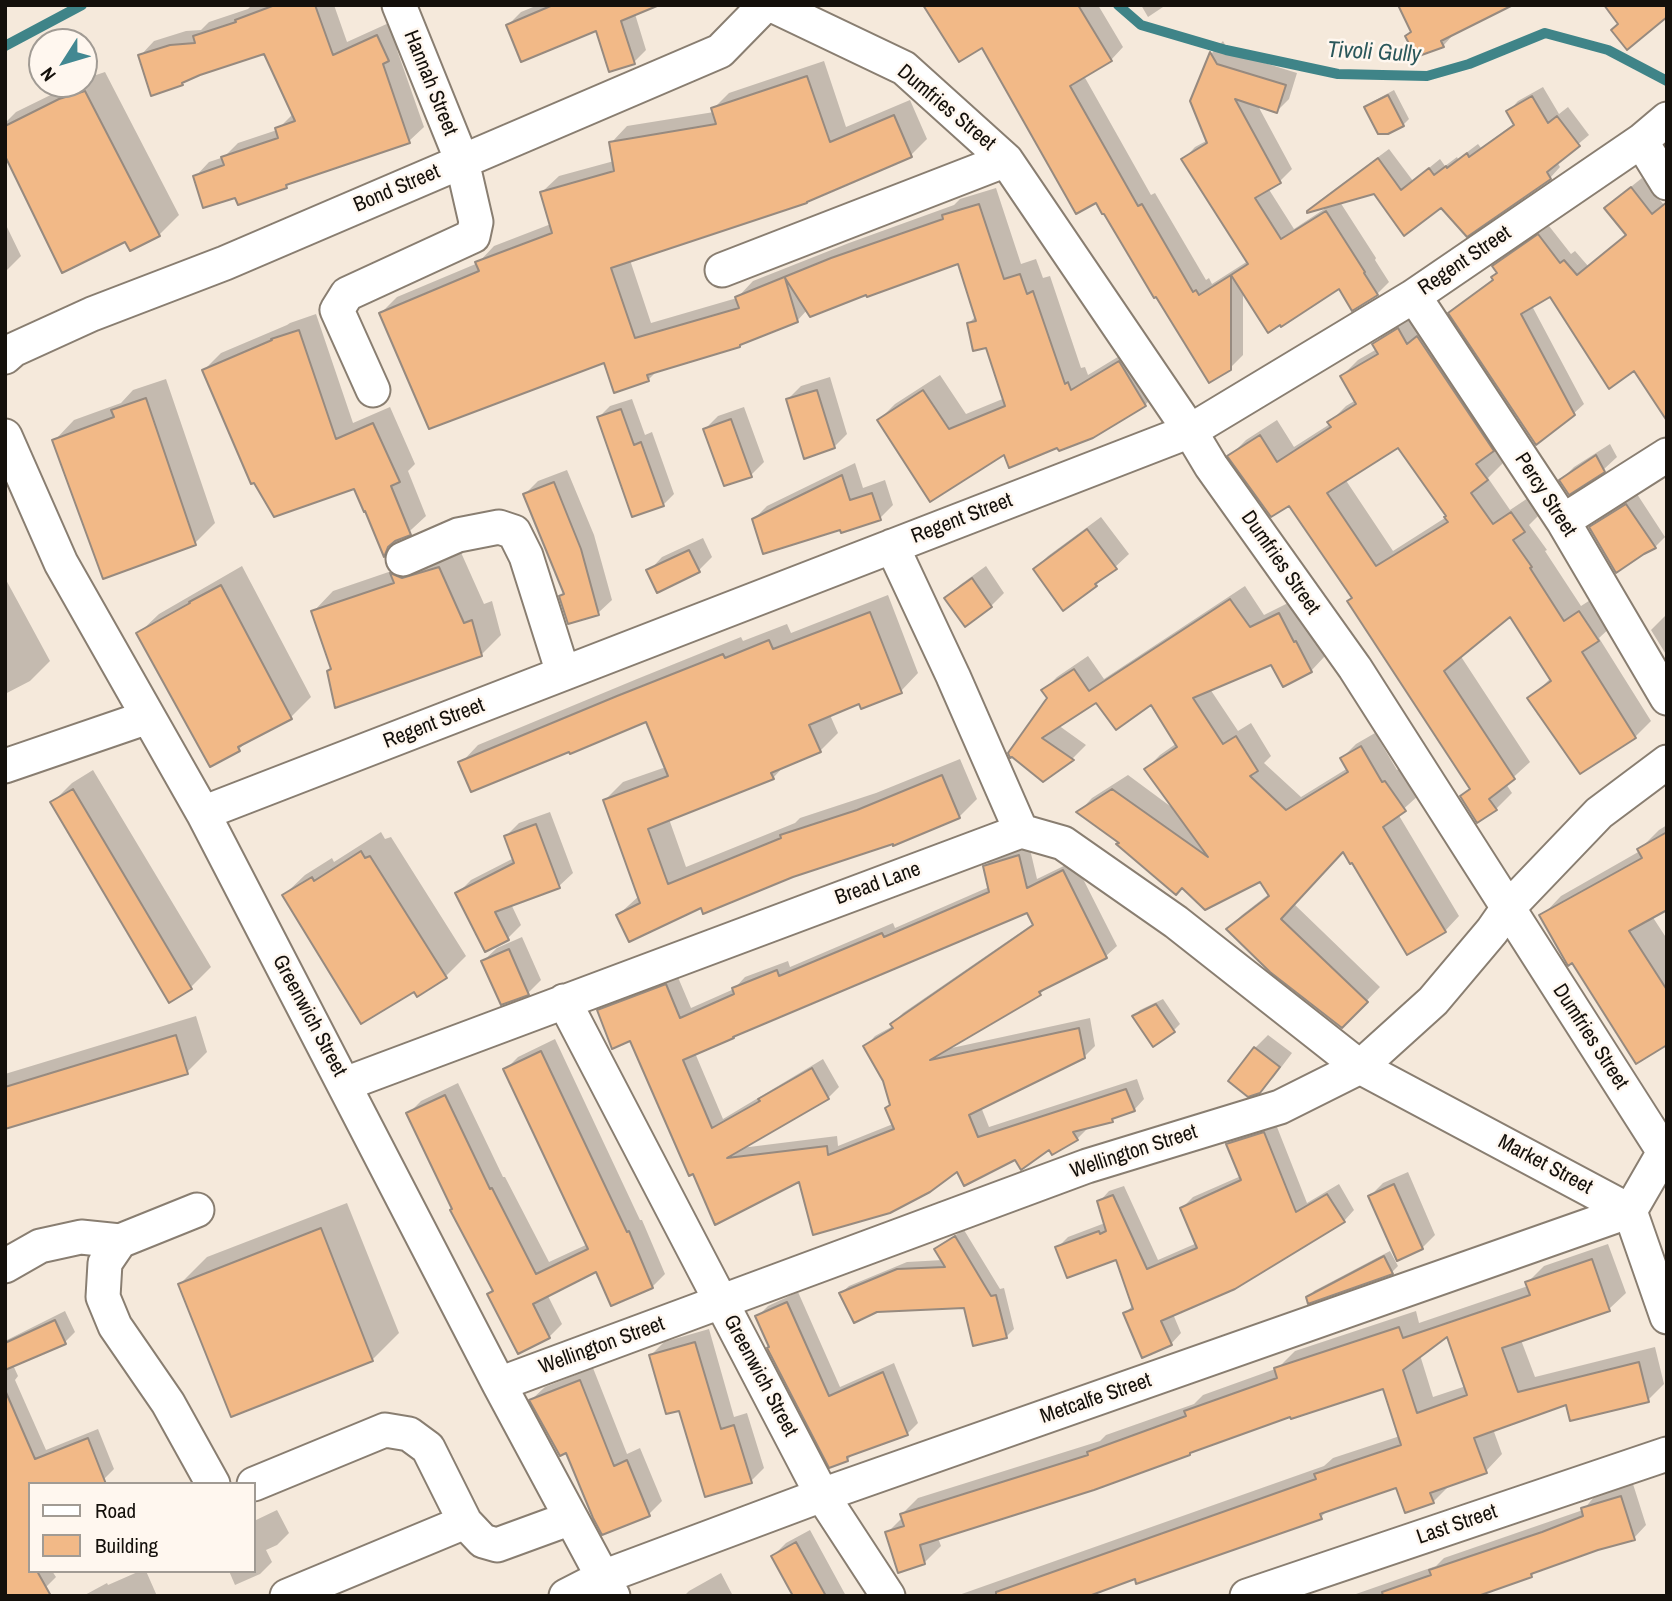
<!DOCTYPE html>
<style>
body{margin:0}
#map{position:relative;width:1672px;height:1601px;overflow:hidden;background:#f5e9db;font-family:"Archivo Narrow",sans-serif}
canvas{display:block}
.frame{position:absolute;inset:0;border:7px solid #14100b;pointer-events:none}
.legend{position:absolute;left:28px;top:1482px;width:228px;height:91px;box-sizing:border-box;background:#fff7ef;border:2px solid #a19b94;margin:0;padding:9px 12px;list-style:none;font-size:21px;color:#14100b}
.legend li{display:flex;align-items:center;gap:14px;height:35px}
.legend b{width:35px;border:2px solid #a19b94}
.north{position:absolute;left:28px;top:28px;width:70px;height:70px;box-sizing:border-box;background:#fff7ef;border:2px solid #a19b94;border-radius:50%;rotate:233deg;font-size:19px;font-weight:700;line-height:28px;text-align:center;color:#14100b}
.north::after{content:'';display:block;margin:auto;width:24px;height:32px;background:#428892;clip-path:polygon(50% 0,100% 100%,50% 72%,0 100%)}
</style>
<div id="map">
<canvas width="1672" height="1601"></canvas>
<div class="frame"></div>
<ul class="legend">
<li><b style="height:9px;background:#fff"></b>Road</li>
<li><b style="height:19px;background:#f2b987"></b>Building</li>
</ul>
<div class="north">N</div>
</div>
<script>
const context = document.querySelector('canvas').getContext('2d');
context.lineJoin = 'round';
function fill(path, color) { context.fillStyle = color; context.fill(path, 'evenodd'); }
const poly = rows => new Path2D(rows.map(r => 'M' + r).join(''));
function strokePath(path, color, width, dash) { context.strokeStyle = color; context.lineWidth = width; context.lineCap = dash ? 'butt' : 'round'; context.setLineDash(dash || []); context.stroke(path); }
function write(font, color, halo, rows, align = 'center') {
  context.font = font + ' "Archivo Narrow",sans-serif'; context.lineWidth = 5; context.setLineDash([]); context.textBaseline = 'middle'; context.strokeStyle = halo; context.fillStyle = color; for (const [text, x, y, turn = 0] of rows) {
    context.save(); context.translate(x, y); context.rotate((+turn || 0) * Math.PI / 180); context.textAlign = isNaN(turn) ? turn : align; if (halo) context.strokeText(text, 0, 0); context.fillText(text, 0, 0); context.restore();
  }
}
fill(poly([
 [252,5,334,5,347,42,391,22,402,45,397,50,424,127,409,141,291,182,286,187,236,196,195,177,209,162,224,157,238,143,277,130,294,113,265,52,186,80,182,84,140,56,154,41,186,31,201,30,209,22,248,9],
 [538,5,656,5,635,14,646,50,634,62,597,29,508,25,521,12],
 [925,5,1098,5,1123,47,1111,60,1084,76,1151,195,1155,193,1206,280,1209,278,1212,284,1248,261,1183,160,1195,147,1208,140,1192,101,1212,53,1223,41,1229,52,1297,73,1289,99,1277,111,1257,104,1292,169,1280,181,1268,188,1294,229,1329,206,1310,210,1319,201,1389,149,1413,181,1440,159,1445,166,1457,157,1458,159,1478,144,1481,148,1515,123,1508,112,1518,101,1543,87,1559,114,1568,107,1589,135,1557,162,1560,167,1550,178,1441,206,1375,192,1340,202,1376,258,1375,260,1389,282,1377,294,1339,287,1243,290,1243,355,1230,368,1104,211,982,46],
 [1141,5,1166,5,1148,17],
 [1452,34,1452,36,1443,46,1417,55],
 [824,61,846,127,910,100,927,139,911,155,630,260,651,323,737,298,753,281,849,243,954,205,960,199,996,188,1021,264,1036,259,1043,278,1050,276,1081,368,1085,367,1088,375,1136,346,1161,389,1145,405,1058,446,1005,452,879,420,895,404,940,375,966,414,1005,398,987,346,969,323,976,316,959,262,867,293,807,310,797,321,743,342,739,346,658,370,648,380,606,361,381,313,397,297,478,263,494,246,551,224,542,192,559,176,614,161,611,143,627,126,714,112,713,109,729,93],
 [105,72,179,215,159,235,126,240,5,152,5,123,16,112,73,84,84,84,84,79],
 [1394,90,1409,119,1403,125,1366,108,1372,102],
 [1642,178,1664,205,1667,202,1667,402,1634,368,1551,295,1532,306,1584,404,1573,414,1451,313,1461,303,1494,279,1499,272,1494,266,1504,256,1549,226,1571,254,1575,251,1588,266,1628,234,1617,198],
 [5,223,21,256,5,272],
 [1414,313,1508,434,1493,449,1503,463,1488,478,1510,510,1528,498,1540,514,1529,525,1547,550,1545,551,1581,606,1595,597,1614,624,1599,638,1651,721,1635,737,1530,698,1551,678,1510,615,1460,655,1530,762,1506,784,1512,793,1496,809,1462,796,1471,787,1353,598,1290,503,1230,456,1246,440,1277,420,1294,447,1330,424,1330,422,1346,406,1356,400,1342,376,1358,360,1377,349,1374,344,1390,328],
 [1399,445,1448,516,1393,551,1345,479],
 [316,314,353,423,390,407,415,464,408,471,426,516,385,554,355,487,204,370,221,353,287,325,290,323],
 [830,377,847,434,834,447,788,399,801,386],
 [166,379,215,523,195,543,54,441,74,420,121,403,133,390],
 [632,399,645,435,652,432,674,494,663,505,599,417,610,406],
 [744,407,764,462,751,475,705,429,718,416],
 [1610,444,1617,457,1603,470,1561,480,1574,467],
 [855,463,863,488,885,480,893,505,880,518,841,528,754,519,767,506],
 [567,470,594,535,612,600,598,613,561,596,565,592,525,494,538,481],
 [1637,494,1665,537,1655,547,1591,528,1602,517],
 [1101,517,1129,554,1096,585,1035,569,1048,556],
 [703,538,712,557,699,570,649,571,662,557],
 [459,548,484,604,492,601,501,635,481,655,332,668,313,612,333,591],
 [242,566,311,697,291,717,250,739,239,749,211,765,138,634,159,614],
 [986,566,1004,593,991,606,965,624,947,598,960,585],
 [5,578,50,661,30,681,5,694],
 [1245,586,1264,615,1294,600,1325,656,1311,671,1272,662,1210,689,1238,731,1251,723,1271,756,1264,763,1301,797,1348,768,1342,758,1356,744,1375,733,1397,770,1400,768,1419,795,1398,814,1459,916,1445,931,1353,860,1343,850,1294,904,1380,987,1342,1026,1228,929,1242,915,1269,894,1261,880,1183,886,1079,812,1092,798,1128,775,1174,809,1146,769,1160,755,1177,743,1152,703,1097,701,1058,725,1086,745,1072,759,1012,755,1049,698,1043,691,1057,677,1088,656,1104,679],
 [888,595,918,673,901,691,860,702,830,715,838,733,820,751,786,764,773,778,669,819,686,867,795,823,800,818,876,793,960,759,977,799,959,817,618,915,639,896,605,800,623,782,666,767,647,719,461,763,478,745,637,679,741,637,743,641,787,624,791,633],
 [1667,614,1667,656,1651,630],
 [93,770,211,967,191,987,52,803,72,783],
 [550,812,573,873,559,886,511,904,521,925,508,938,458,893,471,880,514,858,506,836,519,823],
 [1667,825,1667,908,1652,916,1667,939,1667,1043,1542,916,1561,896,1640,851,1639,850,1659,830],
 [381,832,385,839,391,837,466,956,446,976,418,994,415,990,284,895,305,875,332,858,334,862],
 [1029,845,1037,879,1074,861,1117,946,1106,956,1049,985,1040,994,947,1049,1090,1018,1095,1046,1084,1057,981,1107,989,1127,1137,1079,1144,1099,1134,1110,1117,1115,1112,1121,1088,1128,1077,1139,1015,1158,957,1169,800,1180,716,1222,631,1039,599,1011,610,1000,677,975,691,1008,734,989,745,977,788,961,790,967,893,923,895,928,989,887,985,866,995,856],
 [1027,911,1034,923,903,1013,892,1024,893,1026,875,1036,865,1047,885,1081,891,1104,893,1124,838,1146,837,1136,741,1148,828,1098,839,1087,823,1059,723,1119,695,1053],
 [522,937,541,980,528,993,502,1003,483,961,497,948],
 [1163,999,1180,1024,1174,1030,1134,1016,1140,1010],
 [196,1016,207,1052,187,1072,5,1127,5,1074],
 [1268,1035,1292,1053,1273,1078,1259,1091,1255,1048],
 [555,1039,640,1220,642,1220,665,1274,652,1287,597,1270,547,1294,562,1324,549,1337,494,1290,408,1114,421,1101,458,1083,503,1177,505,1177,549,1262,588,1244,505,1070,518,1057],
 [1275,1122,1307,1203,1339,1184,1354,1210,1344,1221,1173,1314,1181,1333,1171,1344,1125,1314,1133,1305,1117,1257,1057,1248,1068,1237,1105,1223,1099,1202,1109,1191,1124,1186,1158,1260,1197,1243,1182,1208,1193,1197,1241,1176,1228,1144,1239,1133],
 [1408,1172,1435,1235,1422,1248,1370,1196,1383,1183],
 [347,1203,399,1333,372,1360,180,1284,207,1257],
 [964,1230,1000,1289,1004,1288,1014,1329,1006,1337,965,1306,876,1310,841,1293,849,1286,907,1262,943,1260,936,1250,944,1242],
 [1608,1244,1626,1293,1609,1309,1521,1340,1535,1377,1655,1347,1664,1384,1648,1400,1567,1402,1493,1429,1502,1454,1486,1471,1450,1485,1433,1502,1397,1486,1329,1509,1321,1517,1136,1577,1083,1596,956,1596,1324,1466,1333,1458,1400,1436,1384,1387,1291,1415,1193,1450,1189,1454,938,1538,941,1546,924,1563,887,1533,903,1517,902,1514,918,1498,1100,1441,1106,1435,1194,1404,1203,1395,1278,1368,1295,1351,1416,1311,1419,1323,1528,1286,1527,1283,1544,1266],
 [1448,1334,1466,1386,1433,1397,1420,1355],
 [1390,1251,1398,1266,1392,1272,1309,1302,1308,1298,1314,1291],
 [798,1292,840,1387,894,1363,918,1423,907,1434,854,1453,847,1460,770,1347,757,1317,768,1306],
 [65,1311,75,1332,65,1342,13,1365,18,1376,15,1380,46,1450,98,1429,114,1469,104,1479,30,1484,30,1571,52,1571,56,1577,46,1587,5,1596,5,1341],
 [709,1329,734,1417,747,1413,764,1468,751,1481,680,1409,651,1355,664,1342],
 [593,1368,627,1454,640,1448,662,1501,649,1514,567,1451,531,1400,545,1387],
 [1633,1484,1646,1525,1634,1538,1598,1549,1536,1571,1531,1576,1474,1596,1354,1596,1356,1594,1436,1566,1444,1558,1583,1510,1595,1496],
 [277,1510,289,1533,277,1545,266,1550,272,1562,260,1574,235,1585,229,1571,254,1571,254,1521],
 [810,1530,846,1596,795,1596,773,1556,786,1543],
 [140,1571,146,1571,157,1596,83,1596,107,1583,108,1585],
 [721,1573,733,1596,684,1596,689,1591]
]), '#0003');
strokePath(poly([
 [1118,5,1141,25,1226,50,1338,74,1427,76,1469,64,1545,33,1608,50,1667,81],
 [5,46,82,5]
]), '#3f8488', 10);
const building = poly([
 [275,5,315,5,333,55,377,35,389,61,383,64,410,143,286,185,287,188,238,205,235,198,203,208,193,176,224,165,221,157,278,138,275,128,295,121,264,54,200,75,182,83,183,85,151,96,138,55,170,45,195,43,193,36,236,22,235,20,275,5],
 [553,5,657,5,657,6,621,21,635,64,609,72,596,31,521,62,506,25,553,5],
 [923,5,1078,5,1112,61,1070,86,1138,206,1142,204,1193,292,1196,290,1199,295,1231,275,1231,370,1209,383,1156,297,1154,298,1104,214,1102,214,1096,203,1076,214,982,48,959,62,923,5],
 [1398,5,1513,5,1441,41,1444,47,1416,57,1405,36,1411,32,1398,5],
 [1604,5,1667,5,1667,17,1627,50,1611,30,1618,24,1604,5],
 [1210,52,1217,64,1286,85,1277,113,1235,99,1281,183,1255,198,1281,239,1326,211,1365,272,1364,273,1378,295,1352,311,1339,289,1281,327,1280,325,1268,333,1231,275,1248,264,1181,159,1207,143,1190,101,1210,52],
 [807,76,830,142,894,115,912,157,807,202,807,203,611,268,635,338,739,308,735,297,831,258,943,219,942,215,979,204,1004,279,1020,274,1027,294,1033,291,1065,384,1068,382,1071,390,1119,361,1146,406,1093,438,1059,451,1057,448,1009,468,1004,455,930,502,877,420,923,390,949,429,1005,406,986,348,973,351,967,323,976,321,958,264,867,297,866,295,810,317,785,278,798,322,740,345,740,347,647,375,649,381,614,393,604,363,429,429,379,313,479,271,475,262,552,233,540,192,614,171,609,142,716,124,711,108,807,76],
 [85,91,160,236,130,251,125,242,62,273,5,156,5,126,59,99,85,91],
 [1388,95,1404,126,1388,134,1378,134,1364,107,1388,95],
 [1532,96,1548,123,1557,116,1580,146,1547,172,1551,179,1467,237,1441,208,1404,236,1374,194,1307,213,1307,211,1378,158,1401,190,1429,168,1434,175,1446,166,1447,168,1467,153,1469,157,1514,125,1506,111,1532,96],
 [1631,187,1652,214,1667,202,1667,421,1634,371,1609,389,1550,297,1521,314,1575,415,1536,445,1448,313,1493,280,1491,277,1497,273,1492,266,1538,234,1560,263,1564,260,1577,275,1626,235,1604,208,1631,187],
 [1398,328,1407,344,1417,336,1494,451,1476,464,1488,480,1471,493,1493,524,1511,512,1525,532,1513,540,1532,567,1530,568,1564,621,1579,611,1599,641,1582,652,1636,738,1580,774,1527,698,1551,681,1510,617,1444,671,1515,779,1489,799,1497,810,1477,823,1460,796,1470,789,1347,601,1352,598,1289,506,1271,517,1227,456,1260,435,1277,462,1331,427,1327,422,1356,404,1340,376,1378,354,1372,344,1398,328],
 [1398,448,1446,516,1444,517,1448,522,1376,566,1327,493,1398,448],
 [299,330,336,439,373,423,400,482,391,486,411,535,395,541,388,547,384,557,365,511,364,512,354,489,274,517,254,483,251,484,202,370,272,340,271,339,299,330],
 [817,390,835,448,804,459,786,399,817,390],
 [146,398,196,545,103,579,52,440,114,417,111,410,146,398],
 [621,409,634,445,641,442,664,506,632,517,597,417,621,409],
 [731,419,752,477,724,486,703,429,731,419],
 [1596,455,1605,472,1569,495,1559,480,1596,455],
 [842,475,850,500,872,493,881,520,841,533,840,530,763,554,752,519,842,475],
 [554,482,581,549,599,615,568,624,559,596,564,594,523,494,554,482],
 [1626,504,1656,548,1644,554,1616,573,1589,527,1626,504],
 [1087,529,1117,569,1095,584,1097,586,1063,611,1033,569,1087,529],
 [689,550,700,572,657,593,646,570,689,550],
 [439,567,464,623,472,620,482,656,335,708,327,671,331,669,311,611,394,583,390,573,402,578,439,567],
 [972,578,992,607,965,627,944,598,972,578],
 [221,585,292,719,238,747,240,751,210,767,136,633,190,603,189,602,221,585],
 [1230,599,1250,627,1279,613,1294,642,1296,641,1312,672,1283,687,1271,665,1193,698,1223,744,1236,736,1258,771,1250,776,1286,810,1348,772,1340,758,1361,746,1382,782,1385,781,1406,811,1383,827,1446,932,1407,955,1352,863,1350,864,1343,852,1281,919,1368,1002,1342,1028,1270,972,1226,929,1269,896,1260,882,1205,910,1182,888,1176,895,1116,844,1119,843,1076,812,1112,789,1208,857,1144,769,1177,747,1151,705,1116,730,1096,703,1042,738,1074,760,1043,782,1012,757,1010,758,1008,753,1047,698,1041,690,1074,669,1089,691,1230,599],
 [870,612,902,693,861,709,859,704,809,725,821,752,771,773,774,779,648,829,668,884,781,838,780,835,857,810,942,775,960,818,893,846,893,844,793,877,703,914,701,908,629,942,616,915,640,903,603,800,668,776,646,722,570,754,569,752,471,792,458,762,617,696,723,654,725,658,769,640,773,649,870,612],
 [73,789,192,989,169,1003,50,802,73,789],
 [536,824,560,888,495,912,509,940,485,952,455,893,514,863,504,836,536,824],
 [1667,832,1667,910,1629,931,1667,990,1667,1045,1636,1064,1572,963,1568,966,1539,915,1642,858,1637,849,1667,832],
 [361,851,365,858,370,856,447,978,417,997,414,992,361,1024,282,895,312,877,314,881,361,851],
 [1019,855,1027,888,1063,870,1107,958,1039,992,1041,995,930,1060,1079,1028,1085,1058,969,1115,978,1137,1126,1089,1135,1111,1112,1119,1113,1122,1073,1132,1078,1140,1052,1155,1049,1150,1021,1170,1015,1160,964,1186,957,1172,930,1192,890,1213,813,1235,799,1182,715,1225,693,1174,689,1176,630,1041,612,1049,597,1010,666,984,680,1018,734,994,732,988,777,970,779,976,882,933,884,937,989,892,983,866,1019,855],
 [1027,913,1033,925,890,1024,893,1028,863,1046,883,1081,890,1105,885,1108,894,1129,828,1155,827,1146,727,1158,829,1099,812,1068,758,1099,760,1101,712,1128,683,1060,734,1038,733,1037,1027,913],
 [509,949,529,995,501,1005,481,961,509,949],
 [1156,1004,1175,1032,1153,1047,1132,1016,1156,1004],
 [176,1035,188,1074,5,1129,5,1087,176,1035],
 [1254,1047,1280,1067,1260,1093,1248,1097,1228,1081,1254,1047],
 [541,1051,627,1232,629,1231,653,1288,611,1306,596,1272,533,1304,550,1338,518,1354,487,1294,493,1291,450,1210,452,1209,406,1113,445,1095,490,1189,492,1188,536,1274,588,1249,503,1069,541,1051],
 [1264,1132,1296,1212,1327,1194,1345,1222,1235,1289,1161,1321,1172,1345,1142,1358,1123,1313,1133,1309,1116,1260,1067,1278,1055,1247,1099,1231,1100,1234,1106,1231,1097,1201,1113,1195,1147,1269,1197,1248,1180,1208,1241,1180,1226,1144,1264,1132],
 [1394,1184,1423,1249,1397,1261,1368,1196,1394,1184],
 [321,1228,373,1361,231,1417,178,1284,321,1228],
 [955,1236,991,1296,996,1295,1007,1338,973,1346,964,1308,877,1312,854,1323,839,1293,897,1269,945,1267,934,1249,955,1236],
 [1384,1256,1393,1274,1308,1304,1306,1297,1384,1256],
 [1592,1259,1610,1311,1502,1348,1518,1392,1639,1362,1649,1402,1570,1421,1566,1405,1474,1438,1487,1473,1430,1493,1434,1503,1405,1513,1396,1488,1320,1514,1322,1519,1136,1584,1135,1579,1089,1596,996,1596,996,1592,1316,1479,1314,1474,1401,1445,1383,1389,1291,1419,1290,1417,1190,1453,1190,1455,1094,1490,920,1545,925,1564,898,1573,885,1532,904,1526,900,1514,1088,1455,1087,1452,1186,1416,1184,1411,1277,1378,1274,1368,1399,1327,1403,1338,1530,1295,1525,1282,1592,1259],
 [1447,1337,1467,1395,1417,1413,1403,1370,1447,1337],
 [787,1302,829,1396,883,1372,908,1435,847,1457,848,1461,829,1468,767,1348,769,1347,755,1316,787,1302],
 [55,1320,66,1344,5,1370,5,1343,55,1320],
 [695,1342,721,1429,734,1425,752,1483,705,1497,679,1411,666,1414,649,1355,695,1342],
 [580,1380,614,1466,627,1460,650,1516,602,1535,593,1518,566,1453,560,1456,529,1400,580,1380],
 [5,1390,35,1459,88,1438,106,1484,30,1484,30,1571,37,1571,51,1596,5,1596,5,1390],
 [1621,1496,1635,1540,1598,1550,1531,1574,1532,1577,1478,1596,1383,1596,1382,1592,1431,1575,1429,1570,1542,1532,1583,1516,1581,1508,1621,1496],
 [796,1542,826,1596,793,1596,771,1556,796,1542]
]);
fill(building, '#f2b987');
strokePath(building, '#978a7f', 2);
const minor = poly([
 [1641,141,1667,183],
 [722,270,1006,160],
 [1414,296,1563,521,1667,698],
 [5,357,13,350,92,314,225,263,720,51,765,5],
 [373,390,337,310,347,294,473,236,476,222,462,161,399,5],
 [5,436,61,563,203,813,499,1384,613,1596],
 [1563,521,1667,455],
 [892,546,953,676,1021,831],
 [403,559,458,535,499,527,514,532,526,556,563,673],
 [5,766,148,717],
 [203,813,1190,431,1414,296,1641,141,1667,119],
 [564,1001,822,1495,888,1596],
 [345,1084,1021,831,1063,843,1176,922,1360,1067,1630,1211,1667,1317],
 [197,1210,120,1241,105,1263,103,1297,115,1326,168,1403,213,1484],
 [5,1266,40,1246,81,1237,120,1241],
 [499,1384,1087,1166,1280,1107,1360,1067,1433,1001,1492,931,1508,908,1599,813,1667,762],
 [254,1484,385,1430,409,1434,428,1448,465,1522,483,1541,497,1545,571,1518],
 [287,1596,465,1522],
 [566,1596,603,1577,822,1495,1630,1211,1664,1152,1355,668,1211,466,1190,431,1006,160,904,68,772,5],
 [1247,1596,1667,1454]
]);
strokePath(minor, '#897e71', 37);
strokePath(minor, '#fff', 33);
write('21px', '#14100b', '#fff7ef', [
 ["Hannah Street",430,83,68],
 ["Dumfries Street",946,108,40],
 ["Bond Street",397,189,-23],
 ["Regent Street",1465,261,-34],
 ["Percy Street",1545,495,57],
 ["Regent Street",962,519,-21],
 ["Dumfries Street",1280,563,55],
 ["Regent Street",434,724,-21],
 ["Bread Lane",878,884,-20],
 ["Greenwich Street",309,1016,62],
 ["Dumfries Street",1590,1037,57],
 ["Wellington Street",1134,1152,-18],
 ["Market Street",1545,1165,28],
 ["Wellington Street",602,1346,-20],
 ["Greenwich Street",760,1376,62],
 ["Metcalfe Street",1096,1399,-19],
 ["Last Street",1457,1525,-19]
]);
write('italic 23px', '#2b585b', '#fff7ef', [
 ["Tivoli Gully",1374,53,3]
]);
</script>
